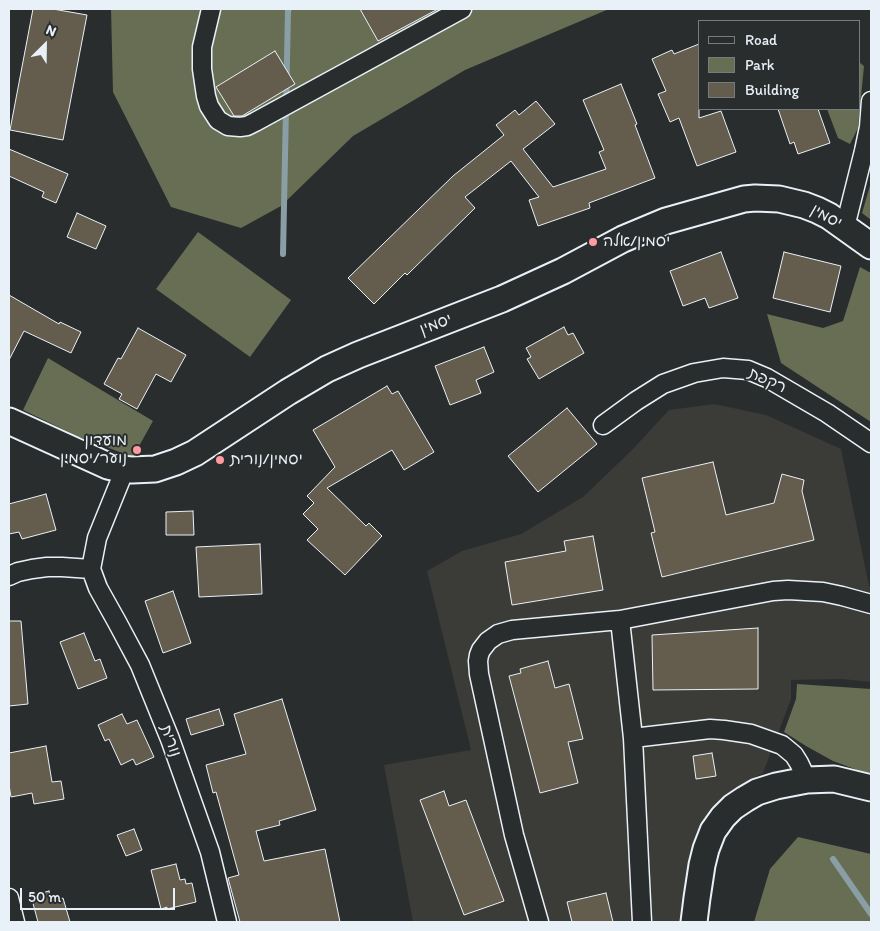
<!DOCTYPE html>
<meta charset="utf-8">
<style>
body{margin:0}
#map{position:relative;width:880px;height:931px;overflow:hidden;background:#2a2d2e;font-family:Itim,sans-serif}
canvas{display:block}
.frame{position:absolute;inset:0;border:10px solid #e8f1f8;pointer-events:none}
.legend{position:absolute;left:698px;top:20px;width:162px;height:90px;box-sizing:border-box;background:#2a2d2e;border:1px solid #767b7f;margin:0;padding:6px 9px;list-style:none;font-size:15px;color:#e8f1f8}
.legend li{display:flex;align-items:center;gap:10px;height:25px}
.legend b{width:25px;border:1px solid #767b7f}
.north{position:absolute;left:20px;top:20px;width:50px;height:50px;-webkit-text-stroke:4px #2a2d2e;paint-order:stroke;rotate:23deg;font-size:14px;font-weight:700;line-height:20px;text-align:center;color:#e8f1f8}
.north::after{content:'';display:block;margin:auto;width:18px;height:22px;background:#e8f1f8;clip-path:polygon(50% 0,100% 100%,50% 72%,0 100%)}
.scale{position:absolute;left:20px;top:888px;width:155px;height:22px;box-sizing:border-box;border:2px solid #e8f1f8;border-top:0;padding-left:6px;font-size:15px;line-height:18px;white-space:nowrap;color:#e8f1f8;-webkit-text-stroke:4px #2a2d2e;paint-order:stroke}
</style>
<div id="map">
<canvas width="880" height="931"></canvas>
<div class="frame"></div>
<ul class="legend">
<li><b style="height:6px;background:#2a2d2e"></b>Road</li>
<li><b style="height:14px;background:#676e54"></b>Park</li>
<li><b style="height:14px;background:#645d4d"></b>Building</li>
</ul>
<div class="north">N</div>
<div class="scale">50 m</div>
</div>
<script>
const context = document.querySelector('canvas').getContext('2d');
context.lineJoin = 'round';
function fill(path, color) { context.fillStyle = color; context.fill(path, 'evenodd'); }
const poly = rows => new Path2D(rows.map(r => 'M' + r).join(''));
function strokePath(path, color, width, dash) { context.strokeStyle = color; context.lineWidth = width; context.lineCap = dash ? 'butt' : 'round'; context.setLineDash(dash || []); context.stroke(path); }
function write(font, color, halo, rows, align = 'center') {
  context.font = font + ' Itim,"Playpen Sans Hebrew",sans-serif'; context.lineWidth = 4; context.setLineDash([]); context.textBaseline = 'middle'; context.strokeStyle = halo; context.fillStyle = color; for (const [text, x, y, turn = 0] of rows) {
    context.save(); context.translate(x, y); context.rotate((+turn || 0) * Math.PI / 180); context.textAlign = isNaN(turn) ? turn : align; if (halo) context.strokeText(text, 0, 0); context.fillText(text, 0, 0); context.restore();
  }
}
fill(poly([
 [714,404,766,415,841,449,869,586,871,587,871,682,842,679,791,680,791,699,763,773,737,788,715,809,682,922,413,922,384,765,471,750,427,571,462,551,521,534,583,497,631,451,669,410]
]), '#3b3b37');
fill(poly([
 [111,9,609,9,465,70,353,136,281,206,241,228,171,207,113,92],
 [859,62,864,66,858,128,850,144,838,138,827,109,859,109],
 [871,182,871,220,862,213],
 [198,232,291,300,250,357,156,289],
 [860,267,871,273,871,422,781,363,767,314,823,328,843,321],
 [48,358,153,421,133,457,77,436,23,410],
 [797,684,871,689,871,775,833,761,806,746,784,732,796,699],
 [798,837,871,854,871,922,754,922,770,869]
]), '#676e54');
strokePath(poly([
 [283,254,288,11,289,9],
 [833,859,871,914]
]), '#8a9ea6', 6);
const building = poly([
 [33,9,53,9,87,15,63,140,10,130,33,9],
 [360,9,438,9,378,41,360,9],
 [699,44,699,118,721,111,736,152,697,166,679,118,670,122,658,94,666,91,652,59,672,50,674,54,699,44],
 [275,51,295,84,242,116,234,116,216,87,275,51],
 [621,84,637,124,635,125,655,178,589,203,590,208,538,226,529,200,539,197,511,161,465,197,475,208,407,275,405,273,374,304,348,278,453,176,504,135,496,125,515,110,519,115,536,101,555,124,523,149,553,187,606,169,599,152,604,150,583,100,621,84],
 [778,109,818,109,830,143,798,154,794,142,790,144,778,109],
 [9,149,68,174,56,203,42,197,44,192,9,176,9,149],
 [77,213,106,226,96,249,67,237,77,213],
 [721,252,738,298,709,308,705,298,683,306,670,271,721,252],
 [784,252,841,266,830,312,773,298,784,252],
 [9,295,59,324,60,322,81,332,71,353,24,331,9,360,9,295],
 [564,327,568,335,573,333,584,353,539,379,527,359,531,357,526,348,564,327],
 [138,328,186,355,171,382,156,374,137,409,119,399,122,394,104,384,118,358,121,359,138,328],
 [484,347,494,372,476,380,481,393,450,405,435,366,484,347],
 [387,386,392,394,398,391,434,452,404,470,392,450,327,488,366,526,369,523,382,536,345,575,307,540,318,529,303,514,314,503,307,496,335,467,313,430,387,386],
 [567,408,597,444,538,492,508,456,567,408],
 [713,462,726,515,774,503,782,474,804,480,802,491,814,540,662,577,651,533,655,532,642,478,713,462],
 [46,494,56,530,22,539,19,532,9,534,9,504,46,494],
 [193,511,194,535,166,535,166,512,193,511],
 [593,536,603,590,512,605,505,562,566,551,564,541,593,536],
 [260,544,262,594,199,597,196,547,260,544],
 [173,591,191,643,163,653,145,601,173,591],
 [9,621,21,621,28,704,9,706,9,621],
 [758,628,758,689,653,690,652,635,758,628],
 [84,633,95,661,100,659,107,678,78,689,60,642,84,633],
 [548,661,555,688,569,684,583,739,568,742,578,783,540,793,509,676,521,673,520,669,548,661],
 [282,699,316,810,279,821,280,825,256,831,264,861,325,849,340,922,240,922,228,878,239,875,216,792,213,793,206,765,246,754,234,714,282,699],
 [219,709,224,725,191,735,186,719,219,709],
 [122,714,127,724,137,720,154,757,136,765,133,759,121,765,109,739,105,741,98,725,122,714],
 [46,746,52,782,61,781,64,799,34,804,32,793,11,797,9,785,9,753,46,746],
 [712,753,716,776,696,779,693,756,712,753],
 [444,791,449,806,466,800,504,901,464,915,420,800,444,791],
 [134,829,142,850,126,856,117,835,134,829],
 [176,864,180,880,185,879,186,884,192,883,196,902,167,909,167,907,161,909,151,870,176,864],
 [49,891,51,902,63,898,70,922,38,922,31,896,49,891],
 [606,893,613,922,572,922,567,902,606,893]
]);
fill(building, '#645d4d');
strokePath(building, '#e8f1f8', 1);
const street = poly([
 [211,9,202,47,202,69,206,96,209,106,218,120,228,126,240,127,247,126,255,122,462,9],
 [845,227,864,151,869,127,871,101],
 [603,425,636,401,663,384,694,373,723,368,748,370,767,378,827,413,871,443],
 [91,569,97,538,125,469],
 [9,576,18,572,32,569,47,567,62,567,91,569,98,588,117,622,140,665,170,739,210,852,227,922],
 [620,620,633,738,642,922],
 [633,738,710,729,724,730,751,734,782,745,794,755,799,763,807,780],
 [9,898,15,922],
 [539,922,514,835,479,674,478,661,479,655,481,650,488,641,498,634,512,630,620,620,773,591,788,590,823,592,842,596,871,604]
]);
const secondary = poly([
 [9,421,108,466,121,469,132,470,155,469,176,462,195,453,288,392,327,369,358,355,502,299,563,271,623,239,666,221,744,199,755,198,779,199,804,205,817,210,829,216,871,246],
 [694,922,697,898,702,865,706,849,713,831,723,817,733,807,745,799,757,792,776,786,807,780,834,779,871,788]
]);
strokePath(street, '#e8f1f8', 21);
strokePath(secondary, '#e8f1f8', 29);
strokePath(street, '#2a2d2e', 18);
strokePath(secondary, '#2a2d2e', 25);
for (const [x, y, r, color] of [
 [593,242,5,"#ff9aa2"],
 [137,450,5,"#ff9aa2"],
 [220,460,5,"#ff9aa2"]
]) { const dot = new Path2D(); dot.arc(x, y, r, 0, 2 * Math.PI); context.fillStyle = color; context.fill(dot); strokePath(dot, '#2a2d2e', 2); }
write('16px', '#e8f1f8', '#2a2d2e', [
 ["יסמין",826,217,29],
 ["יסמין",436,325,-21],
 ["רקפת",767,381,24],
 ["נורית",170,741,70]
]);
write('16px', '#e8f1f8', '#2a2d2e', [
 ["יסמין/אלה",603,242],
 ["מועדון",127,441,"right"],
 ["נוער/יסמין",127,459,"right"],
 ["יסמין/נורית",230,460]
], 'left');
</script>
